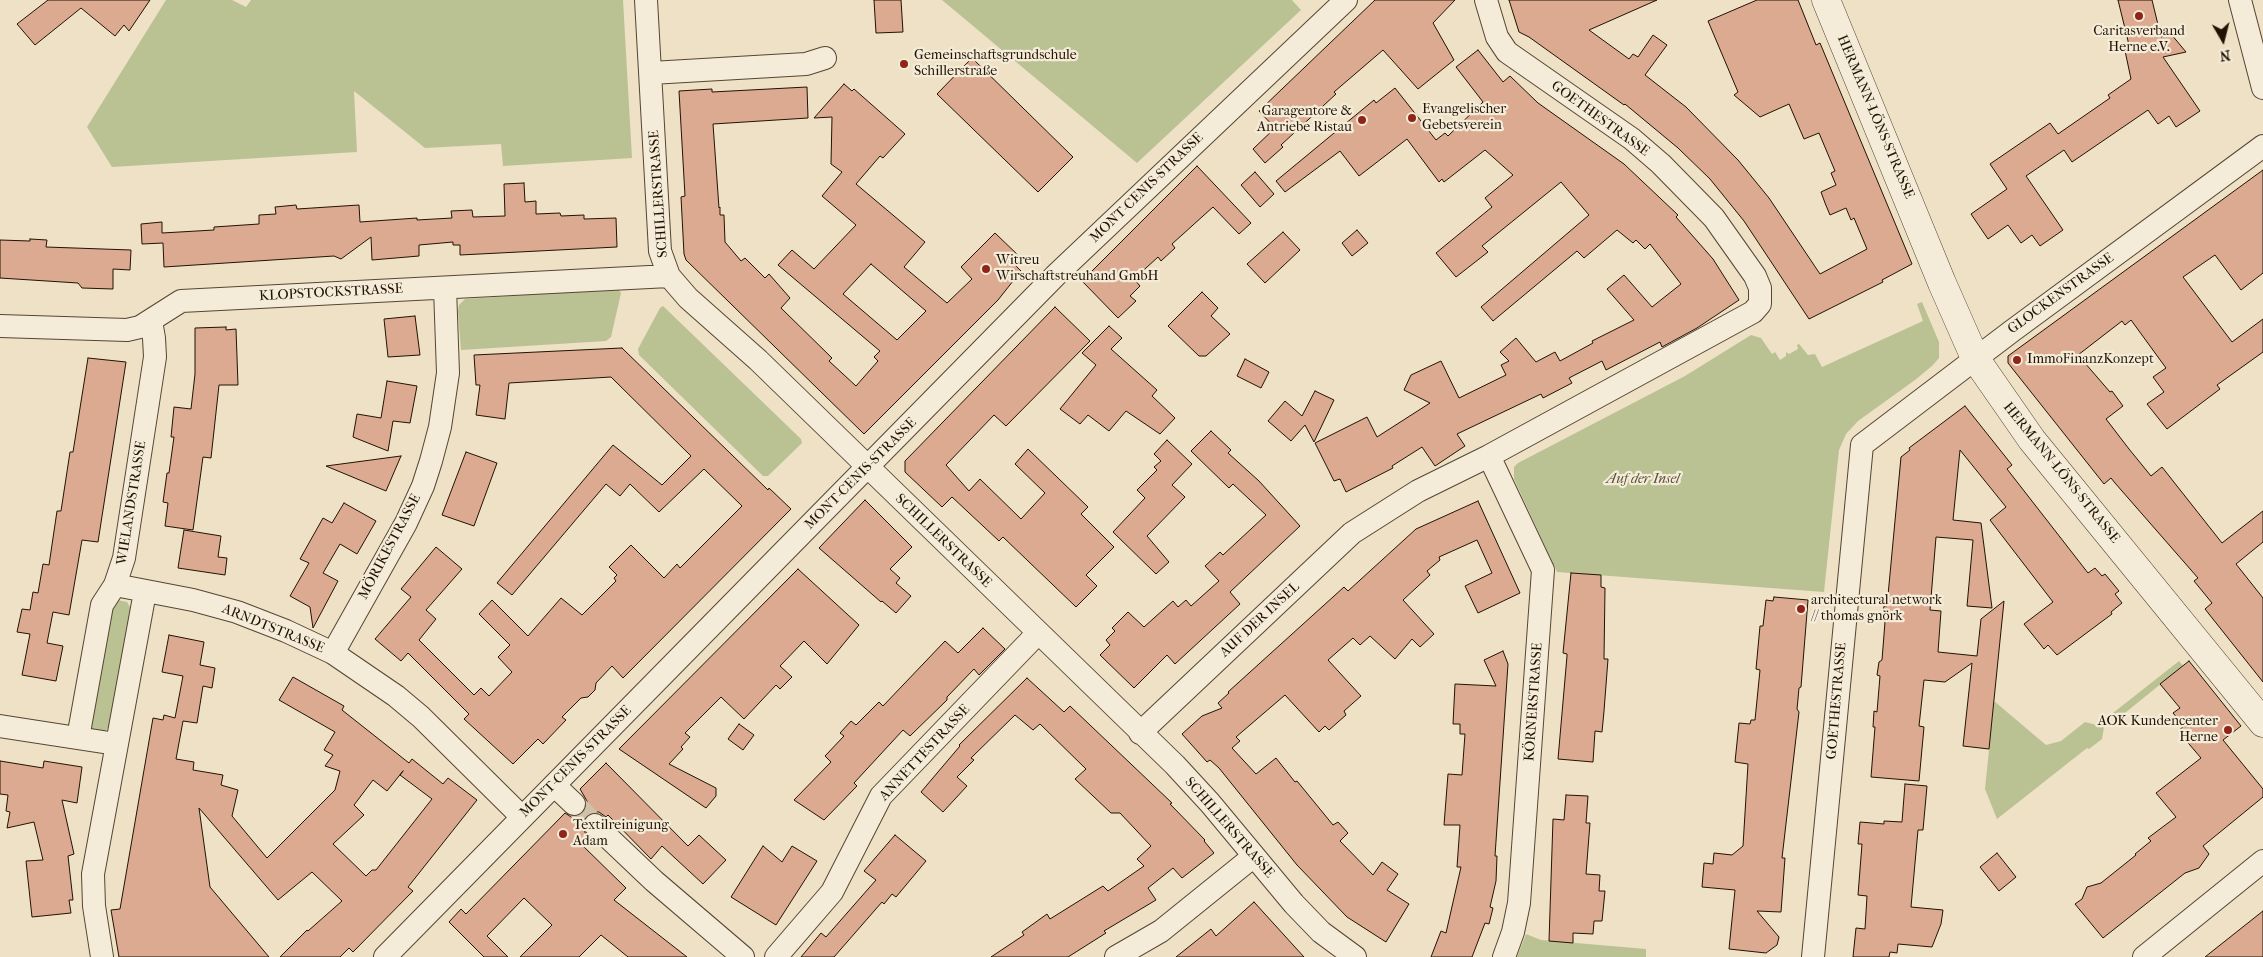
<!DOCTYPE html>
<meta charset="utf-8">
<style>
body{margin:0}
#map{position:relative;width:2263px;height:957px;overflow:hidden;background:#eee1c5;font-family:"IM FELL French Canon",serif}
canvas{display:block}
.north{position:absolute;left:2198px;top:15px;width:50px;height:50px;-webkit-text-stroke:4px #f4ecd9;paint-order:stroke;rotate:172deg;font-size:14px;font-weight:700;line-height:20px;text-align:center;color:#221202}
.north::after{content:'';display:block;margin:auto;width:18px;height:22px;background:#221202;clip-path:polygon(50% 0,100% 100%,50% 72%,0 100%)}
</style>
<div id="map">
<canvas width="2263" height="957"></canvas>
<div class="north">N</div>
</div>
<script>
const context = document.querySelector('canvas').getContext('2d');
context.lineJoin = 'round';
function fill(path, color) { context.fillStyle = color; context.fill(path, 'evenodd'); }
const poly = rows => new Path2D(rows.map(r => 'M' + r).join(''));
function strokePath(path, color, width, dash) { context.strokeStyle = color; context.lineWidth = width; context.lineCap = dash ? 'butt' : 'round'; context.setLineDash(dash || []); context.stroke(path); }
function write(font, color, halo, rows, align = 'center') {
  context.font = font + ' "IM FELL French Canon",serif'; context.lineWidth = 4.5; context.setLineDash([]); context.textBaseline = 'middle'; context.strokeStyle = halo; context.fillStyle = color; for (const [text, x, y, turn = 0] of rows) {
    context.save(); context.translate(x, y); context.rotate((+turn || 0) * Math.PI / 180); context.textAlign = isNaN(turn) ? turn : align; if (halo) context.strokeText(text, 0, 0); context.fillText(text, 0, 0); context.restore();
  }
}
fill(poly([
 [166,0,232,0,246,7,251,0,623,0,632,158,503,166,501,144,425,148,354,91,357,152,112,167,87,127],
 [942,0,1292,0,1301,10,1137,163],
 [618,289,621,293,611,337,606,341,461,350,458,311,459,305,465,299],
 [1922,302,1939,342,1939,358,1932,366,1915,380,1858,421,1846,434,1839,450,1824,592,1557,572,1514,479,1514,467,1518,463,1685,376,1751,335,1761,338,1772,354,1775,352,1780,360,1786,356,1786,352,1789,354,1798,349,1797,345,1799,344,1808,355,1815,354,1822,367,1923,321,1917,304],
 [663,306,801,439,802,443,768,476,763,476,639,355,638,349,660,308],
 [117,600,127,602,131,609,110,726,105,731,93,730,91,728,111,607],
 [2179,661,2183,666,2115,721,2113,713],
 [1994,701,2046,745,2061,741,2085,722,2104,727,2102,739,2089,749,2087,748,1997,819,1985,789],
 [1526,934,1541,940,1646,949,1646,957,1517,957]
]), '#bac294');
const building = poly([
 [48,0,150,0,129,31,124,25,115,36,81,8,35,45,17,24,48,0],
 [874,0,901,0,903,32,876,33,874,0],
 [1375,0,1455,0,1433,23,1454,60,1418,89,1383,50,1334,92,1336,94,1281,145,1283,147,1265,163,1253,149,1275,128,1259,111,1375,0],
 [1509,0,1657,0,1589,30,1629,59,1633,54,1638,57,1653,35,1667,45,1645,75,1686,107,1738,160,1769,198,1820,274,1867,249,1854,218,1851,220,1846,208,1830,215,1825,203,1821,192,1836,185,1831,173,1835,171,1819,133,1804,139,1789,104,1760,117,1734,95,1738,92,1708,21,1757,0,1798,0,1816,45,1820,43,1912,264,1882,280,1883,282,1809,319,1744,221,1710,179,1678,148,1625,104,1624,105,1529,37,1519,32,1509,0],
 [2118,0,2152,0,2161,37,2171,34,2186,52,2163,57,2200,111,2176,127,2169,116,2158,124,2148,110,2072,162,2064,150,2026,176,2063,230,2040,246,2032,235,2021,243,2008,225,1988,239,1971,214,2007,189,1990,164,2050,123,2058,134,2110,98,2108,95,2131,79,2124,46,2129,45,2118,0],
 [1478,50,1503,82,1510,76,1538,103,1624,164,1678,215,1676,217,1713,259,1739,300,1697,328,1662,347,1660,342,1606,370,1602,361,1569,378,1572,383,1543,398,1541,394,1457,434,1465,446,1435,466,1422,447,1392,466,1393,468,1346,492,1340,479,1334,481,1315,443,1367,417,1377,437,1430,403,1404,390,1411,375,1441,361,1459,398,1506,375,1501,365,1509,361,1500,352,1516,338,1536,362,1555,352,1560,361,1593,343,1592,341,1634,320,1607,289,1624,275,1652,307,1681,284,1650,244,1645,249,1636,240,1633,243,1617,230,1584,258,1577,251,1493,321,1481,307,1589,215,1561,182,1482,246,1488,252,1456,277,1436,253,1492,207,1485,198,1513,175,1485,150,1444,182,1442,179,1439,182,1407,139,1359,176,1340,151,1285,192,1276,181,1374,100,1376,103,1395,88,1436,140,1445,133,1448,136,1483,102,1456,67,1478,50],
 [972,58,1073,157,1038,192,937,94,972,58],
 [844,84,852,91,854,89,905,134,883,158,880,156,856,184,925,242,904,267,947,303,972,279,961,267,995,233,1021,258,1014,264,1021,271,998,300,864,434,686,260,684,254,681,197,685,196,679,91,712,89,712,92,807,87,808,118,713,124,719,208,720,207,720,215,724,215,725,242,741,261,745,258,765,278,769,274,790,298,781,308,832,358,829,361,856,386,878,361,874,357,880,351,778,265,792,250,814,269,856,225,822,196,842,172,831,164,832,117,814,118,844,84],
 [871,264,926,311,897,340,843,294,871,264],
 [1197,166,1251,223,1239,234,1213,207,1172,244,1175,248,1161,261,1158,257,1134,279,1140,286,1130,296,1136,301,1118,318,1082,281,1197,166],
 [2263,170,2263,273,2241,290,2215,255,2183,277,2232,342,2263,319,2263,352,2217,385,2220,389,2167,429,2147,404,2164,392,2153,377,2166,368,2131,320,2125,325,2122,321,2078,355,2110,392,2112,391,2123,406,2106,419,2129,449,2151,476,2162,467,2222,543,2263,511,2263,542,2236,564,2263,598,2263,682,2205,609,2212,603,2194,581,2198,578,2115,483,2111,478,2104,484,2008,363,2008,356,2263,170],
 [1255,172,1274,194,1260,207,1241,185,1255,172],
 [524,183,525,202,536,201,536,214,560,213,561,216,584,215,584,219,616,218,617,247,460,255,460,245,453,245,453,242,419,245,419,256,372,260,371,237,341,259,334,256,164,267,163,243,142,244,141,224,162,222,162,233,214,230,214,227,259,224,259,215,276,214,275,207,296,205,297,209,359,205,360,222,417,218,417,220,452,218,451,211,472,210,473,217,505,216,504,184,524,183],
 [1357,230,1368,243,1352,256,1342,243,1357,230],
 [1283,232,1300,250,1265,283,1247,264,1283,232],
 [30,239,47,240,46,247,131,250,130,270,113,269,113,289,82,288,78,283,0,278,0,240,30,241,30,239],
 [1202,292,1218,308,1211,316,1230,334,1206,356,1199,356,1168,326,1202,292],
 [1055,307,1090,341,1006,426,994,415,946,465,969,491,980,479,1021,519,1045,493,1015,464,1028,449,1088,507,1081,514,1114,547,1086,575,1097,586,1076,607,1003,537,999,541,952,497,942,507,905,472,905,461,1055,307],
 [415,316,420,355,388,357,384,319,415,316],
 [1109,326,1122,338,1111,349,1157,390,1152,396,1175,418,1160,434,1126,411,1109,431,1088,415,1080,424,1060,409,1096,365,1082,353,1109,326],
 [226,327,226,330,236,329,238,385,219,385,211,458,203,457,193,530,165,526,168,503,163,502,167,473,169,473,174,437,171,437,174,407,191,409,195,374,195,328,226,327],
 [622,348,768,490,769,488,791,509,623,678,612,666,596,683,595,690,588,697,581,698,562,717,566,720,543,744,538,739,513,764,464,719,469,714,408,653,401,661,375,639,411,597,401,589,436,547,462,569,426,610,436,619,419,640,474,695,481,688,489,696,512,672,498,657,510,645,479,614,492,600,528,636,561,598,582,615,616,581,614,578,617,575,609,567,631,545,664,578,677,564,680,568,742,506,704,469,659,512,630,484,620,496,606,484,512,595,497,583,613,445,662,485,691,456,611,377,509,383,505,419,476,415,480,385,476,385,474,355,622,348],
 [88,358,126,362,98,542,82,540,69,615,53,612,47,643,63,646,56,681,22,675,30,634,17,632,22,609,30,610,33,592,38,593,43,564,49,565,57,511,61,511,70,452,73,452,88,358],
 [1245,359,1269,372,1261,388,1237,376,1245,359],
 [387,381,417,386,410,423,393,421,388,451,353,437,357,414,381,418,387,381],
 [1315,391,1334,400,1314,442,1305,425,1291,441,1268,421,1285,401,1302,416,1315,391],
 [1965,406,2012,465,2007,469,2088,573,2095,568,2102,576,2105,574,2119,591,2115,594,2122,603,2111,612,2112,614,2057,655,2048,645,2044,649,2024,624,2053,602,1990,520,2006,507,1960,450,1953,520,1981,523,1992,608,1967,606,1973,540,1936,537,1930,610,1941,611,1938,652,1977,656,1981,619,2004,601,1989,749,1963,746,1972,663,1945,682,1924,680,1919,726,1924,727,1919,781,1871,777,1875,727,1873,727,1874,711,1877,712,1880,676,1877,675,1879,662,1882,660,1885,622,1882,620,1884,606,1887,606,1901,457,1910,450,1909,448,1965,406],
 [1211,431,1231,450,1228,453,1259,481,1300,526,1230,592,1240,604,1175,664,1167,655,1134,688,1100,655,1110,645,1106,640,1115,631,1112,628,1128,612,1144,627,1173,601,1178,607,1186,600,1191,606,1219,581,1205,566,1220,552,1223,555,1266,515,1233,484,1229,488,1191,451,1211,431],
 [1167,440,1192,464,1172,485,1185,497,1147,536,1169,562,1156,574,1113,532,1145,498,1137,490,1157,470,1154,467,1161,461,1154,454,1167,440],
 [466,452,497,463,474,526,442,515,466,452],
 [401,456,386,491,326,466,401,456],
 [865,500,912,547,890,569,900,578,896,583,911,596,896,613,882,601,881,602,819,548,865,500],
 [1478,501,1520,593,1478,613,1465,586,1492,573,1477,540,1439,557,1440,560,1427,571,1430,575,1403,600,1434,634,1420,647,1412,639,1395,659,1370,636,1360,645,1353,638,1328,660,1361,696,1344,711,1346,715,1329,730,1325,726,1319,732,1285,695,1236,737,1240,741,1232,748,1256,774,1276,758,1295,782,1297,781,1333,825,1338,822,1348,833,1340,841,1373,875,1382,862,1398,874,1387,890,1409,904,1386,942,1347,917,1297,865,1219,768,1210,760,1207,762,1182,734,1202,716,1222,708,1218,703,1229,693,1228,692,1344,587,1348,591,1416,529,1478,501],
 [344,503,376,521,357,554,340,544,323,573,338,581,313,628,310,607,290,596,309,563,300,559,323,518,332,523,344,503],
 [184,530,221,536,218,557,227,558,225,575,178,568,184,530],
 [798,569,859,625,827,664,804,641,780,666,792,677,780,689,776,685,744,719,721,697,685,733,690,737,681,747,683,749,669,764,716,788,716,796,706,808,619,749,798,569],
 [1571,573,1601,575,1601,587,1605,588,1604,659,1608,659,1604,711,1602,732,1595,731,1593,762,1558,759,1567,656,1567,654,1563,653,1571,573],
 [1774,597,1808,600,1801,687,1799,688,1798,699,1797,709,1799,712,1782,858,1785,858,1781,912,1757,911,1779,937,1777,945,1766,953,1729,949,1735,890,1702,887,1704,863,1713,864,1714,853,1732,855,1743,846,1748,764,1735,762,1739,723,1750,724,1751,720,1755,720,1760,670,1756,669,1760,626,1763,626,1766,600,1773,601,1774,597],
 [983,628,1005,649,979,675,974,669,947,697,947,700,910,736,903,730,854,783,857,786,824,820,794,800,831,762,825,756,844,736,840,733,851,721,856,725,879,702,883,706,945,641,958,653,983,628],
 [169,635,204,642,200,665,215,668,212,688,203,686,197,723,183,721,176,759,194,762,193,770,223,775,221,785,238,790,232,816,267,858,335,790,340,771,325,766,333,755,324,750,335,732,279,700,293,677,344,706,342,710,409,763,412,759,443,784,448,778,477,800,408,887,413,891,353,952,349,948,340,957,280,957,307,930,308,931,342,901,312,872,278,900,199,808,210,887,269,957,119,957,111,910,120,909,153,718,163,720,164,715,175,718,183,676,162,672,169,635],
 [403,771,400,775,432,799,376,870,372,870,366,876,333,844,364,815,354,805,373,780,387,791,403,771],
 [1503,651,1508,664,1495,856,1497,856,1496,881,1490,907,1493,908,1489,924,1485,923,1472,957,1431,957,1441,931,1446,933,1461,867,1457,867,1460,825,1444,825,1448,774,1462,775,1465,734,1460,734,1460,724,1453,724,1455,684,1496,686,1484,660,1503,651],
 [2189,661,2241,726,2223,740,2263,789,2263,797,2203,846,2209,854,2199,868,2185,873,2103,938,2075,904,2082,899,2087,887,2101,883,2136,855,2135,854,2151,841,2148,838,2176,817,2156,793,2201,758,2178,731,2184,726,2173,713,2180,708,2160,684,2189,661],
 [1027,678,1064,712,1070,706,1172,803,1170,804,1205,840,1204,841,1214,853,1182,878,1173,868,1148,888,1156,900,1104,931,1106,933,1068,957,991,957,1024,935,1022,932,1047,914,1050,919,1103,886,1108,891,1144,866,1137,859,1151,846,1120,813,1111,813,1075,779,1086,769,1040,724,1033,730,1015,715,971,758,974,760,957,777,967,786,943,812,921,792,960,746,959,745,1027,678],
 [739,724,754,735,743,750,728,739,739,724],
 [0,761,43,768,44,761,82,767,77,803,62,800,74,854,68,856,73,900,69,900,71,913,32,917,26,861,43,860,34,822,7,828,10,812,6,811,8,795,0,794,0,761],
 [606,763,688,846,699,835,726,860,703,884,662,846,651,859,608,815,606,817,599,812,592,812,586,816,582,821,583,829,587,836,580,843,626,888,614,900,687,957,628,957,601,935,579,957,520,957,552,925,524,898,487,936,508,957,484,957,449,922,461,909,466,914,565,813,571,817,583,813,587,808,587,801,580,789,606,763],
 [1905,784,1927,786,1923,830,1918,830,1911,907,1943,910,1941,924,1932,947,1898,944,1897,953,1890,952,1889,957,1853,957,1856,928,1865,929,1867,896,1858,895,1862,844,1858,844,1860,822,1884,824,1884,821,1902,822,1905,784],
 [1566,795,1588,796,1586,823,1590,823,1586,874,1600,875,1599,891,1605,891,1602,921,1594,921,1593,934,1573,933,1573,943,1549,941,1553,819,1564,820,1566,795],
 [895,835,926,861,896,897,892,894,884,904,882,902,834,957,801,957,821,933,826,937,876,880,864,871,895,835],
 [763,846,782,862,792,846,817,861,776,925,731,897,763,846],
 [1997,853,2016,877,1999,891,1980,867,1997,853],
 [1254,902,1304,957,1176,957,1211,929,1216,936,1254,902],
 [2263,911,2263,957,2205,957,2263,911]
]);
fill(building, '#dbaa90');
strokePath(building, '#221202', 1);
strokePath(poly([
 [574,804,595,825]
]), '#cfc2a8', 22, [22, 11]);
const minor = poly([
 [646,0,660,251,669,276,688,298,758,360,1175,765,1210,803,1294,904,1321,932,1355,957],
 [2240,0,2263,88],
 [651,73,806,64,825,58],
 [0,326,127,330,140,327,181,301,669,276],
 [1489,456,1543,570,1519,903,1513,932,1504,957],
 [115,585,193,600,237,612,286,631,333,653,396,696,421,717,522,817],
 [333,653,406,523,423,486,431,461,440,427,448,373,445,288],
 [0,726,116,744],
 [1140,733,1352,533,1418,491,1489,456,1753,312,1760,304,1760,288,1755,276,1714,218,1661,164,1632,139,1507,52,1497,37,1486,0],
 [78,738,102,605,115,585,124,558,155,357,154,338,151,321],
 [554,785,574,804],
 [595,825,654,881,743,957],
 [102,957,94,906,93,874,145,592],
 [385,957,1057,274,1346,0],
 [776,957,832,892,881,796,1038,633],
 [1116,957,1161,931,1254,856],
 [1813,957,1862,445,2012,331,2263,146],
 [2144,957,2263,861]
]);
const tertiary = poly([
 [1826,0,1942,283,1975,358,2032,440,2263,723]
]);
strokePath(minor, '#554633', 24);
strokePath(tertiary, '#554633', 29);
strokePath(minor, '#f4ecd9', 22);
strokePath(tertiary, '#f4ecd9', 28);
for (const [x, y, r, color] of [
 [2139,16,5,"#8f2418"],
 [904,64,5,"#8f2418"],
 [1412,118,5,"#8f2418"],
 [1362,120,5,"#8f2418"],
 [986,269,5,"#8f2418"],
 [2017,360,5,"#8f2418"],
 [1801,609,5,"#8f2418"],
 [2228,730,5,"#8f2418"],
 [563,834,5,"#8f2418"]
]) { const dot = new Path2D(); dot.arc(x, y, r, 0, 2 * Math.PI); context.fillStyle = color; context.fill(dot); strokePath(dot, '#f4ecd9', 2); }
write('14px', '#221202', '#f4ecd9', [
 ["Caritasverband",2139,32,"center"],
 ["Herne e.V.",2139,48,"center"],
 ["Gemeinschaftsgrundschule",914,56],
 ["Schillerstraße",914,72],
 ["Evangelischer",1422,110],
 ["Gebetsverein",1422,126],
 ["Garagentore &",1352,112,"right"],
 ["Antriebe Ristau",1352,128,"right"],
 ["Witreu",996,261],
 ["Wirschaftstreuhand GmbH",996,277],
 ["ImmoFinanzKonzept",2027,360],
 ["architectural network",1811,601],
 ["// thomas gnörk",1811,617],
 ["AOK Kundencenter",2218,722,"right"],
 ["Herne",2218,738,"right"],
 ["Textilreinigung",573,826],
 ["Adam",573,842]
], 'left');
write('14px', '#221202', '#f4ecd9', [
 ["HERMANN-LÖNS-STRASSE",1875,117,67],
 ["GOETHESTRASSE",1600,119,36],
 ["MONT-CENIS-STRASSE",1147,188,-44],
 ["SCHILLERSTRASSE",659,194,-94],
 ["KLOPSTOCKSTRASSE",331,293,-3],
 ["GLOCKENSTRASSE",2061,294,-36],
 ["HERMANN-LÖNS-STRASSE",2061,473,51],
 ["MONT-CENIS-STRASSE",861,474,-45],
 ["WIELANDSTRASSE",132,503,-81],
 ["SCHILLERSTRASSE",943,541,44],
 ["MÖRIKESTRASSE",390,547,-62],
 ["AUF DER INSEL",1260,620,-43],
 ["ARNDTSTRASSE",273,629,22],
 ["GOETHESTRASSE",1837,701,-85],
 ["KÖRNERSTRASSE",1534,702,-86],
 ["ANNETTESTRASSE",925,753,-47],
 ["MONT-CENIS-STRASSE",576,762,-45],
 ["SCHILLERSTRASSE",1229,828,49]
]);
write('italic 14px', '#575035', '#f4ecd9', [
 ["Auf der Insel",1643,480]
]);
</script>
